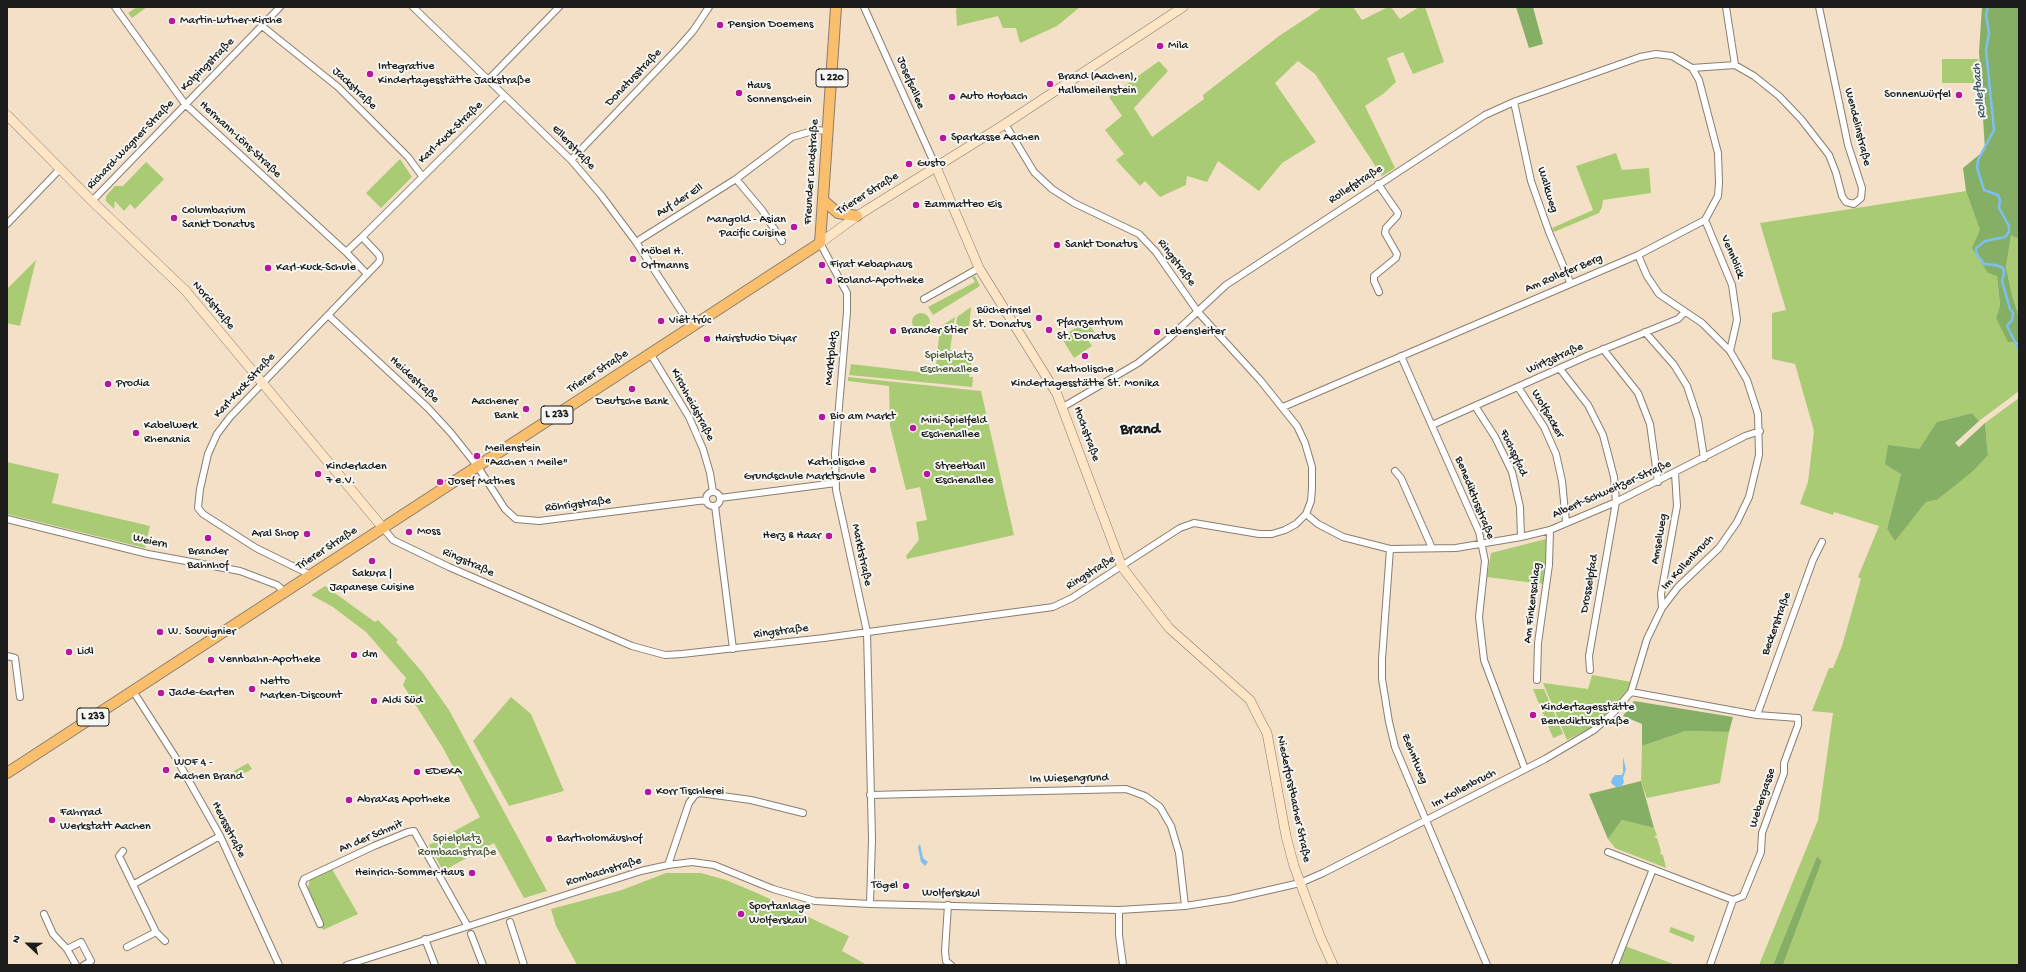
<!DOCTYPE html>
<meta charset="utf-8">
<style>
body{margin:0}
#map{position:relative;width:2026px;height:972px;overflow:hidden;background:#f4e0c7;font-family:"Gochi Hand",sans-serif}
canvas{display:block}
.frame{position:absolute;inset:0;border:8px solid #1c1c1c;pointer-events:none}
.north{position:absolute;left:8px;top:924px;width:40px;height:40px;-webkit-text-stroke:3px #f6f6f2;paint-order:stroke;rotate:292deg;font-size:11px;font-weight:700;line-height:16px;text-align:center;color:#1c1c1c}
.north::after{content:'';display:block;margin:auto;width:14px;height:18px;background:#1c1c1c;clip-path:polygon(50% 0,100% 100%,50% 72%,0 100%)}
</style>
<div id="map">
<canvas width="2026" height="972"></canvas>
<div class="frame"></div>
<div class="north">N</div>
</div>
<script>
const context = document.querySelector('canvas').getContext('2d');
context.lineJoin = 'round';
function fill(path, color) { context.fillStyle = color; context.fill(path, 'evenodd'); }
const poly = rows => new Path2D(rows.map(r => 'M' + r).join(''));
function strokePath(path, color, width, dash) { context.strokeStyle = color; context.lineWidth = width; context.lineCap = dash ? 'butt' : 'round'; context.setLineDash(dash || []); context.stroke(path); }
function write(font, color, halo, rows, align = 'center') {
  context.font = font + ' "Gochi Hand",sans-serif'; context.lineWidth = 4; context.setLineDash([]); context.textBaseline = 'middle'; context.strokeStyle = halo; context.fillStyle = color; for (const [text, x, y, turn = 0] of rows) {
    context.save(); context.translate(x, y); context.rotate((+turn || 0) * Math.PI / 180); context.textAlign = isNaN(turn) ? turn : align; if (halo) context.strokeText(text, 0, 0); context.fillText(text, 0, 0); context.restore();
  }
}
fill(poly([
 [137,7,147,7,132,18,128,13],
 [959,7,1080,7,1057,26,1020,43,1016,28,1003,28,998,16,957,26,956,9],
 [1320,7,1353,7,1362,20,1388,7,1391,7,1400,19,1419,7,1425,7,1444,62,1413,74,1403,52,1387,58,1396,82,1383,94,1365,106,1395,168,1382,176,1315,74,1298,61,1275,83,1316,142,1282,163,1259,191,1218,161,1207,182,1187,176,1186,185,1160,197,1145,181,1140,186,1116,160,1124,154,1105,130,1122,116,1109,97,1159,61,1168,71,1134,108,1152,137,1204,99,1203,95,1279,36,1320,9],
 [1942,59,1978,59,1978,83,1942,83],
 [1616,153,1622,170,1649,168,1651,193,1603,200,1602,207,1599,213,1554,232,1552,228,1593,210,1576,166],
 [400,159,412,177,381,208,366,193],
 [146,162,164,179,135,209,130,204,124,211,115,201,114,209,106,201,106,196,115,186,123,186],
 [1966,191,1997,276,2000,305,1996,318,2018,314,2012,295,2006,267,2011,234,2019,239,2019,391,1979,421,1972,413,1938,422,1901,474,1887,529,1895,540,1926,502,1937,500,1988,455,1985,423,2019,398,2019,965,1783,965,1822,861,1817,856,1773,965,1759,965,1818,820,1833,713,1812,711,1829,668,1833,668,1842,646,1861,579,1858,577,1879,526,1834,512,1833,515,1800,504,1808,482,1814,431,1795,364,1772,359,1772,313,1786,310,1760,223],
 [36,260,20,326,7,323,7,289],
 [975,276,980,286,933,315,928,307,975,282,972,277],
 [971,307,969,328,956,327,957,317],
 '912 322a9 9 0 1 1 18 0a9 9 0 1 1-18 0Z',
 [955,317,950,350,973,354,969,377,973,377,972,387,849,375,851,364,935,374,940,327],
 [1087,321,1095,333,1087,339,1092,346,1074,358,1061,337],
 [848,377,981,391,1014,535,907,559,906,556,919,540,916,522,927,520,920,487,906,490,890,426,889,386,848,381],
 [7,462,59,474,52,503,150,526,145,548,7,514],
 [1546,539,1546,565,1543,584,1487,577,1491,553],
 [325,586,375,622,378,620,398,640,396,642,423,673,449,710,547,891,524,898,494,843,443,871,429,845,480,817,443,748,403,685,406,678,366,632,333,607,311,595],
 [1592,675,1632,682,1628,690,1611,710,1591,728,1567,740,1543,683,1588,689],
 [1533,689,1544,689,1563,734,1553,738],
 [511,697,531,714,564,791,509,806,473,741],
 [1686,731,1729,732,1720,783,1647,798,1641,781,1642,746],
 [248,763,252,769,237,777,234,771],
 [1622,820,1654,828,1657,835,1654,837,1657,838,1661,851,1660,854,1663,855,1666,868,1615,848,1608,839],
 [332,869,358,914,323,930,307,892,310,879],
 [666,873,701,873,726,880,757,893,849,936,842,951,867,965,577,965,556,926,551,909,622,890],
 [1671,927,1695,936,1693,942,1669,932],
 [1625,946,1676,965,1618,965]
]), '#a9cb74');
fill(poly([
 [1516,7,1533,7,1543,44,1529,48],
 [1982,7,2017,7,2019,10,2019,239,2011,235,2006,267,2012,295,2018,314,2018,342,2008,342,1996,318,2000,305,1997,276,1988,273,1972,248,1980,230,1966,191,1963,168,1985,150,1979,52],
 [1972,413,1979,421,1955,443,1959,447,1985,423,1988,455,1973,471,1937,500,1926,502,1895,541,1887,529,1901,474,1885,464,1888,445,1919,449,1937,422],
 [1634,701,1733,717,1729,732,1686,731,1642,746,1642,724,1623,716],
 [1641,781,1654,828,1622,820,1608,839,1589,794],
 [1817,856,1822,861,1783,965,1773,965]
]), '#86af66');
fill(poly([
 [1623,757,1626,769,1623,778,1624,782,1621,787,1616,787,1611,783,1612,779,1615,775,1622,775,1623,772],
 [920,844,923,858,928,862,925,866,921,862,918,847]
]), '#7cbff2');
strokePath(poly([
 [1988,7,1986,15,1989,33,1986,50,1994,130,1978,160,1977,168,1984,190,1998,195,2000,200,1999,208,2009,226,2009,232,2005,237,1985,241,1976,248,1976,253,1984,264,1996,265,2003,268,2004,273,2002,281,2010,309,2013,313,2012,320,2007,326,2019,350]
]), '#7cbff2', 2.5);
const street = poly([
 [115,7,185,104,346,252,367,274],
 [413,7,571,160,601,195,636,242,691,326],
 [864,7,936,167],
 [1726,7,1735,65],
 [262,26,338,87,408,157,422,176],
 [1692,68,1735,65,1754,76,1779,96,1801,119,1829,155,1836,173,1842,196,1846,202,1854,204,1861,198,1862,188,1848,145,1819,7],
 [488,80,559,7],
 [1514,102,1531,181,1549,232,1570,282],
 [571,160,678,48,693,31,709,7],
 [736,179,762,210,782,241],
 [1378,184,1398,213,1397,216,1386,228,1385,233,1397,254,1396,258,1374,276,1374,281,1379,292],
 [92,201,280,7],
 [1705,220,1732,285,1737,320,1730,351],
 [7,224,60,169],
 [636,242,736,179,792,137,816,130,828,131],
 [820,243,847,293,847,312,835,454,836,490,867,632,872,839,870,904],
 [346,252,362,237],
 [924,299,979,268],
 [328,315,428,408,451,433,478,467,505,509,516,519,539,521,706,500],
 [1645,332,1674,365,1687,386,1698,419,1704,458],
 [1603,349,1638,393,1650,424,1658,482],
 [650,353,689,417,703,449,710,473,713,492],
 [1401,356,1479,532,1485,561,1479,617,1484,660,1525,769],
 [1560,369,1588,405,1603,435,1614,477,1616,502,1589,656,1590,670],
 [1518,387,1544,427,1556,454,1562,481,1566,522],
 [1475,406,1495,437,1512,472,1520,507,1521,537],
 [1063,407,1138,363,1167,340,1226,285,1485,115,1516,101,1640,57,1656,54,1672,56,1692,68,1699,80,1718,153,1719,183,1718,196,1705,220,1638,255,1283,407],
 [1432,425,1587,356,1678,319,1685,312],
 [1395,471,1401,478,1432,548],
 '706 499a7 7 0 1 1 14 0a7 7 0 1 1-14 0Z',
 [720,498,836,483],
 [715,506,733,649],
 [1306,514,1318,524,1343,537,1390,549,1456,548,1521,537,1550,530,1616,502,1745,436,1760,431],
 [7,519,148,554,240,571,277,585,285,592],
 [383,528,393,540,449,567,632,646,665,655,682,654,824,638,1053,607,1072,598,1180,528,1194,523,1259,534,1272,534,1285,530,1296,524,1306,514,1311,501,1312,488,1312,467,1305,443,1297,426,1260,380,1198,312,1156,252,1139,234,1074,203,1052,189,1034,172,1005,124],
 [1390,549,1382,659,1382,679,1389,722,1395,747,1487,965],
 [311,575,256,548,203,514,198,508,200,489,208,454,217,434,230,417,379,262,380,259,379,255,362,237,504,96],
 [1662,608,1661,594,1677,506,1675,473],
 [7,656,15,658,20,697],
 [1537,680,1538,643,1549,565,1550,530],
 [133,691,176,758,220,836,279,965],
 [1631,692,1757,715,1798,718,1798,725,1784,763,1784,773,1762,833,1761,852,1743,896,1733,900],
 [1757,715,1813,560,1822,542],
 [870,795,1126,789,1145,796,1160,807,1171,826,1179,853,1185,906],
 [123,851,119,856,156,932,165,941],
 [1608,852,1733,900],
 [668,865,689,803,695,795,700,793,751,800,803,813],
 [134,884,220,836],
 [948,905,945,951,946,961,951,965],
 [1119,910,1119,935,1123,965],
 [44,914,53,934,67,949,76,965],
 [510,922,524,965],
 [320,924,302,884,304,879,374,846,408,832,414,831,467,925],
 [471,934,483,965],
 [425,939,435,965],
 [127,947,156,932],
 [67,949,81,942,91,961,84,965],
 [347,965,641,871,668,865,692,862,714,865,773,889,815,901,870,904,1119,910,1185,906,1230,899,1300,883,1323,873,1545,759,1594,730,1614,712,1631,692,1647,639,1662,608,1678,587,1719,548,1737,522,1749,497,1759,455,1758,414,1747,380,1730,351,1702,323,1659,294,1647,276,1638,255],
 [1615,965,1653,869],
 [1710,965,1733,900]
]);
const secondary = poly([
 [7,115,92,201,185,290,383,528],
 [936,167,979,268,1057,394,1122,567,1169,628,1250,700,1261,722,1267,733,1286,836,1294,866,1320,936,1333,965],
 [820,243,857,216,1005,124,1183,7]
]);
const primary = poly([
 [823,200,838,213,857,216],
 [7,773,820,243,836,7]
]);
strokePath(street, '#887e72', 8);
strokePath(secondary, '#887e72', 10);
strokePath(primary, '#887e72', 12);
strokePath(street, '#fff', 6);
strokePath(secondary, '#fde5c5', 9);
strokePath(primary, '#f9bf6d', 10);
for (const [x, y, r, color] of [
 [172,21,4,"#b5179e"],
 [720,25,4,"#b5179e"],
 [1160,46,4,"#b5179e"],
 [370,74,4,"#b5179e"],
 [1050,84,4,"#b5179e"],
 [739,93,4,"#b5179e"],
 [1959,95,4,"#b5179e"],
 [952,97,4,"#b5179e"],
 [943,138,4,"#b5179e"],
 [909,164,4,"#b5179e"],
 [916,205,4,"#b5179e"],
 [174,218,4,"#b5179e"],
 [794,227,4,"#b5179e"],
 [1057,245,4,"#b5179e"],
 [633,259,4,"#b5179e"],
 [822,265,4,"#b5179e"],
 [268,268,4,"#b5179e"],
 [829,281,4,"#b5179e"],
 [1039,318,4,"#b5179e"],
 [661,321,4,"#b5179e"],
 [1049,330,4,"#b5179e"],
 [893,331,4,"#b5179e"],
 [1157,332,4,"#b5179e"],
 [707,339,4,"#b5179e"],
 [1085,356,4,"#b5179e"],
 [108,384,4,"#b5179e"],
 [632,389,4,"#b5179e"],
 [526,409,4,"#b5179e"],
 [822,417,4,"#b5179e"],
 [913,428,4,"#b5179e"],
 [136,433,4,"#b5179e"],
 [477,456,4,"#b5179e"],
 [873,470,4,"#b5179e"],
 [318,474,4,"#b5179e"],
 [927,474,4,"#b5179e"],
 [440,482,4,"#b5179e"],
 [409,532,4,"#b5179e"],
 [307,534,4,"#b5179e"],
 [829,536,4,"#b5179e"],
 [208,538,4,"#b5179e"],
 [372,561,4,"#b5179e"],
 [160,632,4,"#b5179e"],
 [69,652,4,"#b5179e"],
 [354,655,4,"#b5179e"],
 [211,660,4,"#b5179e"],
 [252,689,4,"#b5179e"],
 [161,693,4,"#b5179e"],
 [374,701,4,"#b5179e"],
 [1533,715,4,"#b5179e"],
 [166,770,4,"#b5179e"],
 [417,772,4,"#b5179e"],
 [648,792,4,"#b5179e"],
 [349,800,4,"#b5179e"],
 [52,820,4,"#b5179e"],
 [549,839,4,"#b5179e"],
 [472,873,4,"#b5179e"],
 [906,886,4,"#b5179e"],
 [741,914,4,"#b5179e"]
]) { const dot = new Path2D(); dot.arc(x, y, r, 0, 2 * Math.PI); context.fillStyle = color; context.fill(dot); strokePath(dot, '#f6f6f2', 1.5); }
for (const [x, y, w] of [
 [832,78,32],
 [557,415,32],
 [93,717,32]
]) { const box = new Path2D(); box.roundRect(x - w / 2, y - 9, w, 18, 3); context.fillStyle = '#f6f6f2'; context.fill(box); strokePath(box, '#1c1c1c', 1); }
write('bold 11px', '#1c1c1c', null, [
 ["L 220",832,78],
 ["L 233",557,415],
 ["L 233",93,717]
]);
write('12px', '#1c1c1c', '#f6f6f2', [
 ["Martin-Luther-Kirche",180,21],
 ["Pension Doemens",728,25],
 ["Mila",1168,46],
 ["Integrative",378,67],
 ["Kindertagesstätte Jackstraße",378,81],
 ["Brand (Aachen),",1058,77],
 ["Halbmeilenstein",1058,91],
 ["Haus",747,86],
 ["Sonnenschein",747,100],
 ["Sonnenwürfel",1951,95,"right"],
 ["Auto Horbach",960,97],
 ["Sparkasse Aachen",951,138],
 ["Gusto",917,164],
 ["Zammatteo Eis",924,205],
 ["Columbarium",182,211],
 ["Sankt Donatus",182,225],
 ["Mangold - Asian",786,220,"right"],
 ["Pacific Cuisine",786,234,"right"],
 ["Sankt Donatus",1065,245],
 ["Möbel H.",641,252],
 ["Ortmanns",641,266],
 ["Firat Kebaphaus",830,265],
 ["Karl-Kuck-Schule",276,268],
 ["Roland-Apotheke",837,281],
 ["Bücherinsel",1031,311,"right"],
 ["St. Donatus",1031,325,"right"],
 ["Viêt trúc",669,321],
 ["Pfarrzentrum",1057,323],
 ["St. Donatus",1057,337],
 ["Brander Stier",901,331],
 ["Lebensleiter",1165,332],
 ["Hairstudio Diyar",715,339],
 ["Katholische",1085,370,"center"],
 ["Kindertagesstätte St. Monika",1085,384,"center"],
 ["Prodia",116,384],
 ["Aachener",518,402,"right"],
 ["Bank",518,416,"right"],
 ["Deutsche Bank",632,402,"center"],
 ["Bio am Markt",830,417],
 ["Mini-Spielfeld",921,421],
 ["Eschenallee",921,435],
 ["Kabelwerk",144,426],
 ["Rhenania",144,440],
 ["Meilenstein",485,449],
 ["\"Aachen 1 Meile\"",485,463],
 ["Katholische",865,463,"right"],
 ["Grundschule Marktschule",865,477,"right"],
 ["Kinderladen",326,467],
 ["7 e.V.",326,481],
 ["Streetball",935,467],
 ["Eschenallee",935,481],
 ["Josef Mathes",448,482],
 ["Moss",417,532],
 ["Aral Shop",299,534,"right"],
 ["Herz & Haar",821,536,"right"],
 ["Brander",208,552,"center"],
 ["Bahnhof",208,566,"center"],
 ["Sakura |",372,574,"center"],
 ["Japanese Cuisine",372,588,"center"],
 ["W. Souvignier",168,632],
 ["Lidl",77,652],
 ["dm",362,655],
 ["Vennbahn-Apotheke",219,660],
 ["Netto",260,682],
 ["Marken-Discount",260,696],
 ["Jade-Garten",169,693],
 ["Aldi Süd",382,701],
 ["Kindertagesstätte",1541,708],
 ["Benediktusstraße",1541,722],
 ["WOF 4 -",174,763],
 ["Aachen Brand",174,777],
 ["EDEKA",425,772],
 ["Korr Tischlerei",656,792],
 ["Abraxas Apotheke",357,800],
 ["Fahrrad",60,813],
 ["Werkstatt Aachen",60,827],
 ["Bartholomäushof",557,839],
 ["Heinrich-Sommer-Haus",464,873,"right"],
 ["Tögel",898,886,"right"],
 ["Sportanlage",749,907],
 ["Wolferskaul",749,921]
], 'left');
write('12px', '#1c1c1c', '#f6f6f2', [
 ["Kolpingstraße",208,65,-45],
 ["Donatusstraße",634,78,-46],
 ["Josefsallee",910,83,67],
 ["Jackstraße",354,89,43],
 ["Wendelinstraße",1857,127,76],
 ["Karl-Kuck-Straße",451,133,-44],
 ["Hermann-Löns-Straße",240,140,43],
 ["Richard-Wagner-Straße",131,145,-46],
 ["Ellerstraße",573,148,46],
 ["Freunder Landstraße",812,172,-86],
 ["Rollefstraße",1356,185,-33],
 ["Walkweg",1547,190,73],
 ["Trierer Straße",868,194,-32],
 ["Auf der Ell",680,201,-32],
 ["Vennblick",1732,257,68],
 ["Ringstraße",1176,263,53],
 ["Am Rollefer Berg",1564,274,-23],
 ["Nordstraße",213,306,50],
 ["Marktplatz",832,358,-84],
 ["Wirtzstraße",1555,359,-24],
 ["Trierer Straße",598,372,-33],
 ["Heidestraße",414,380,43],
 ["Karl-Kuck-Straße",245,386,-47],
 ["Kirchheidstraße",692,405,62],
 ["Wolfsacker",1547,414,60],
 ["Hochstraße",1086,434,70],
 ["Fuchspfad",1513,453,65],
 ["Albert-Schweitzer-Straße",1612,490,-24],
 ["Benediktusstraße",1474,498,68],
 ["Röhrigstraße",578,505,-7],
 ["Amselweg",1660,539,-80],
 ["Weiern",150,542,13],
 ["Trierer Straße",327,549,-33],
 ["Marktstraße",861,555,78],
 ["Ringstraße",468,563,24],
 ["Im Kollenbruch",1688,563,-47],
 ["Ringstraße",1091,573,-32],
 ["Drosselpfad",1590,584,-80],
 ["Am Finkenschlag",1533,603,-83],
 ["Beckerstraße",1777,624,-70],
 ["Ringstraße",781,632,-7],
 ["Zehntweg",1414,759,68],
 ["Im Wiesengrund",1069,779,-1],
 ["Im Kollenbruch",1464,789,-28],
 ["Webergasse",1763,798,-72],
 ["Niederforstbacher Straße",1293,799,78],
 ["Heussstraße",228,830,63],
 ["An der Schmit",371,837,-23],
 ["Rombachstraße",604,872,-17],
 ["Wolferskaul",951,894,1]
]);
write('12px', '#4d593b', '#f6f6f2', [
 ["Spielplatz",949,356],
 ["Eschenallee",949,370],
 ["Spielplatz",457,839],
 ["Rombachstraße",457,853]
]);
write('italic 13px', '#3e5567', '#f6f6f2', [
 ["Rollefbach",1980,91,-96]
]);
write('bold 16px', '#1c1c1c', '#f6f6f2', [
 ["Brand",1140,431]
]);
</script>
